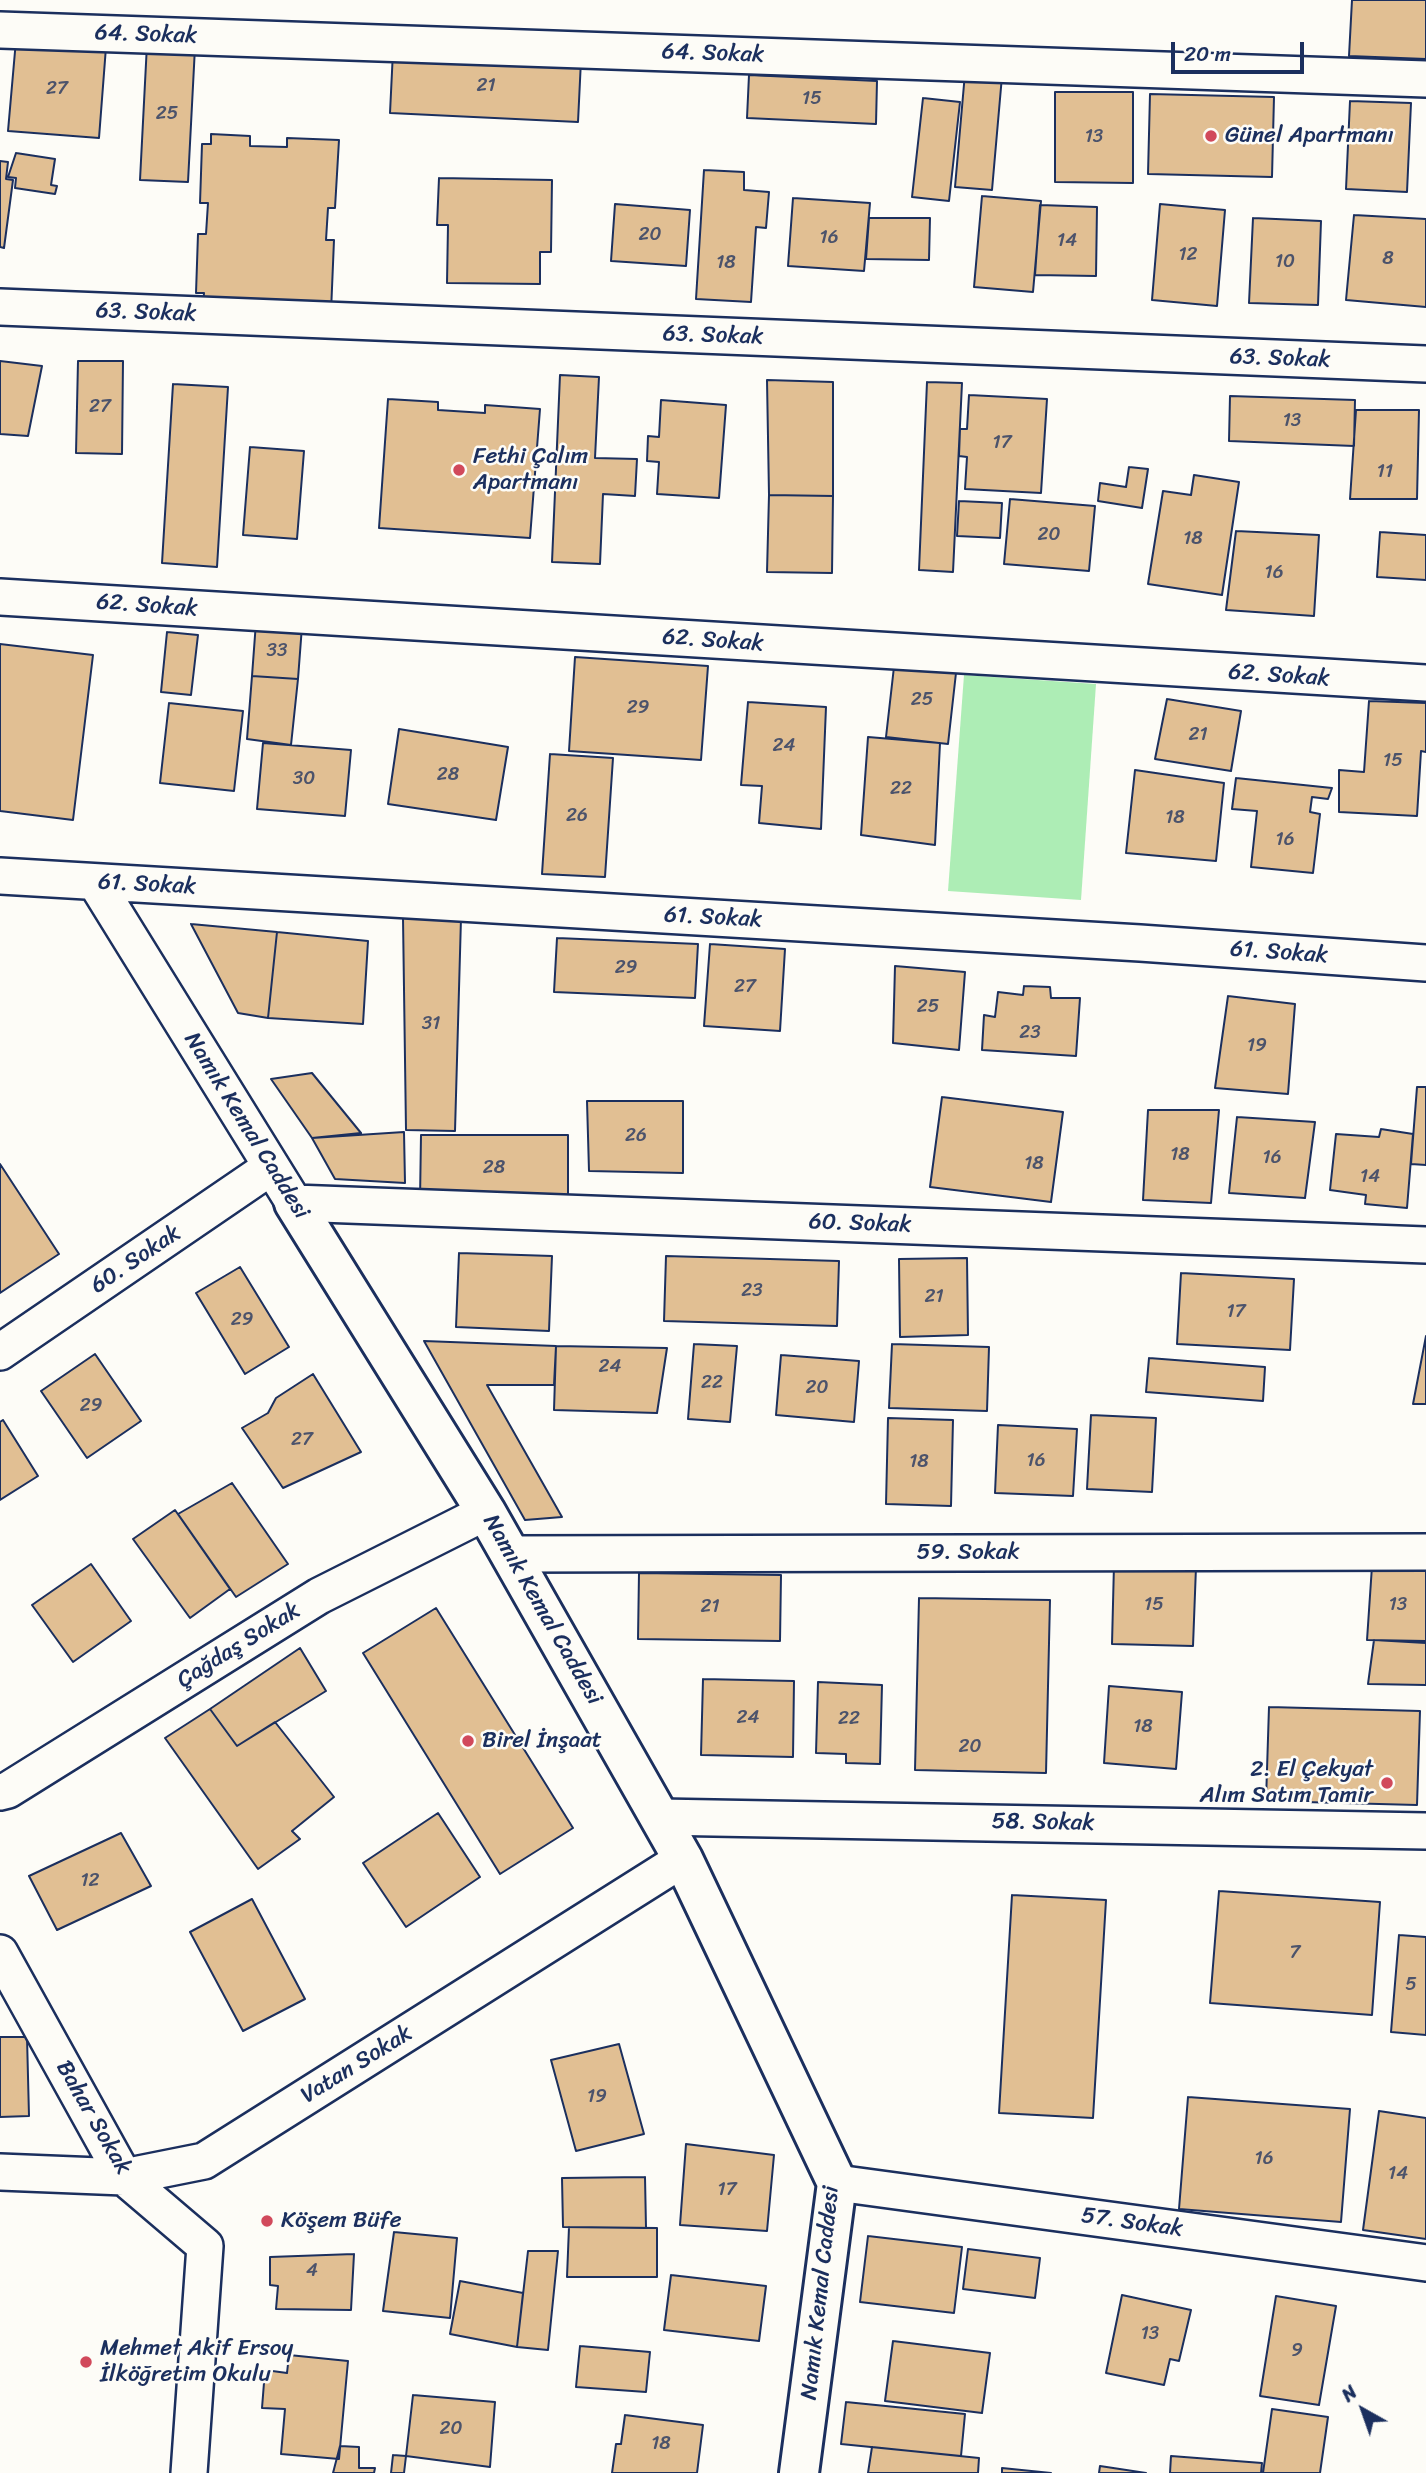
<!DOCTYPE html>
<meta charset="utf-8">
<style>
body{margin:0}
#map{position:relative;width:1426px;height:2473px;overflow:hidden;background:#fdfcf7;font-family:Sriracha,sans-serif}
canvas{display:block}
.north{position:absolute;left:1328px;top:2375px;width:70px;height:70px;-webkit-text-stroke:5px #fdfcf7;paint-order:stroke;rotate:320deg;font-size:19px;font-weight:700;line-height:28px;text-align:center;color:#1b2f5e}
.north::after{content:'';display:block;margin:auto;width:24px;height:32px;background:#1b2f5e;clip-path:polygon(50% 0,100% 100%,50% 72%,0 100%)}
.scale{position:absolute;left:1171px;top:42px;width:133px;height:32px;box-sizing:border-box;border:4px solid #1b2f5e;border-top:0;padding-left:9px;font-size:21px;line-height:24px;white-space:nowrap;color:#1b2f5e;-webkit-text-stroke:5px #fdfcf7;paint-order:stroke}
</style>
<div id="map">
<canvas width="1426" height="2473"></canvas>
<div class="north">N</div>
<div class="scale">20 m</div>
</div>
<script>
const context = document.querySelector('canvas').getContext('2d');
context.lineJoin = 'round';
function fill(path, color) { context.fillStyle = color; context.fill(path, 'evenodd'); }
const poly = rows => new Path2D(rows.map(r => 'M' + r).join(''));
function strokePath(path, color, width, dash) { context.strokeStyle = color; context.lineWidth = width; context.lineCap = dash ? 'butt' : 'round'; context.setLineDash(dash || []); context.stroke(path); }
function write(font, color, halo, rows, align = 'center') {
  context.font = font + ' Sriracha,sans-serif'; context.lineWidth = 5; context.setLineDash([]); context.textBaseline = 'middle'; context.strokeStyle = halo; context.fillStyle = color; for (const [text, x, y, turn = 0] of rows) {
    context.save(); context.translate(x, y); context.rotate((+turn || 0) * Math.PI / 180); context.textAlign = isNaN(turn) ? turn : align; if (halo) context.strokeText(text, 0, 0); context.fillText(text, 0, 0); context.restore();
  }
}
fill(poly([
 [964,675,1096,684,1081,900,948,891]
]), '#adedb5');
const building = poly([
 [1352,0,1426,0,1426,59,1349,56,1352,0],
 [16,40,106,47,99,138,8,131,16,40],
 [147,44,195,47,188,182,140,180,147,44],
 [393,51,581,60,578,122,390,113,393,51],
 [965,73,1002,76,992,190,955,187,965,73],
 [749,75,877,81,876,124,747,118,749,75],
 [1055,92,1133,92,1133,183,1055,182,1055,92],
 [1150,94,1274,97,1272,177,1148,174,1150,94],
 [923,98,960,102,949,201,912,197,923,98],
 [1350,101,1411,103,1407,192,1346,189,1350,101],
 [211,134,250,136,250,146,287,147,287,138,339,140,335,208,328,208,326,240,334,240,331,312,281,310,281,300,242,299,241,308,203,306,204,293,196,293,198,234,206,234,208,203,200,203,202,144,211,144,211,134],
 [16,153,55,159,51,185,57,186,55,194,15,188,16,178,8,177,16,153],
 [0,161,8,162,6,179,13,180,4,248,0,247,0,161],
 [704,170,744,172,744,190,769,192,766,228,756,227,751,302,696,299,704,170],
 [439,178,552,180,551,252,540,252,540,284,447,283,448,225,437,225,439,178],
 [982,196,1041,201,1033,292,974,287,982,196],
 [793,198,870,203,864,271,788,266,793,198],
 [615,204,690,210,686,266,611,261,615,204],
 [1160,204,1225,210,1217,306,1152,300,1160,204],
 [1040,205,1097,207,1096,276,1035,275,1040,205],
 [1354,215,1426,219,1426,307,1346,300,1354,215],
 [869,218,930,218,929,260,866,259,869,218],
 [1253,218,1321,221,1318,305,1249,303,1253,218],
 [0,361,42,366,28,436,0,434,0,361],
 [78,361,123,361,122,454,76,453,78,361],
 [560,375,599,377,595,458,637,459,635,496,603,494,600,564,552,562,560,375],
 [767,380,833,382,833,496,769,495,767,380],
 [927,382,962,383,953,572,919,570,927,382],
 [173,384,228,387,217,567,162,563,173,384],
 [969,395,1047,399,1041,493,965,489,967,457,959,456,960,429,967,429,969,395],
 [1230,396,1355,400,1354,446,1229,441,1230,396],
 [388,399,438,402,438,410,485,413,485,405,540,409,530,538,379,528,388,399],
 [661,400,726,405,719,498,657,494,659,462,647,461,648,436,659,437,661,400],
 [1356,410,1419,410,1417,499,1350,499,1356,410],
 [250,447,304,451,297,539,243,535,250,447],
 [1129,467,1148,469,1142,508,1098,501,1100,483,1126,487,1129,467],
 [1194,475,1239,482,1222,595,1148,584,1163,491,1191,495,1194,475],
 [769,495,833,496,832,573,767,572,769,495],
 [1010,499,1095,506,1089,571,1004,564,1010,499],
 [959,501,1002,503,1000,538,957,536,959,501],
 [1236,531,1319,535,1314,616,1226,610,1236,531],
 [1380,532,1426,535,1426,580,1377,577,1380,532],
 [256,622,302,626,298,679,252,676,256,622],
 [167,632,198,635,191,695,161,692,167,632],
 [0,644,93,655,73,820,0,811,0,644],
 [575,657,708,666,701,760,569,751,575,657],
 [895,658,957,664,948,744,886,737,895,658],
 [252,676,298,679,291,745,247,739,252,676],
 [1167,699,1241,711,1231,771,1155,759,1167,699],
 [1369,701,1426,703,1426,752,1421,751,1417,816,1339,812,1339,770,1364,772,1369,701],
 [748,702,826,707,821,829,759,823,762,786,741,785,748,702],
 [169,703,243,711,234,791,160,783,169,703],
 [399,729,508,747,496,820,388,804,399,729],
 [868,737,940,743,935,845,861,835,868,737],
 [263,743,351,750,345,816,257,809,263,743],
 [550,754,613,758,605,877,542,874,550,754],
 [1135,770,1224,783,1216,861,1126,853,1135,770],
 [1236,778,1332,788,1328,799,1312,797,1310,812,1320,814,1313,873,1251,867,1257,811,1232,809,1236,778],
 [403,918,461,918,455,1131,406,1130,403,918],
 [191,924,277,932,268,1018,238,1013,191,924],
 [277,932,368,941,363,1024,268,1018,277,932],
 [557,938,698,944,695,998,554,992,557,938],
 [710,944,785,949,780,1031,704,1026,710,944],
 [895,966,965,972,959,1050,893,1043,895,966],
 [1024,986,1050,987,1051,998,1080,998,1076,1056,982,1050,984,1015,995,1017,998,992,1023,995,1024,986],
 [1228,996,1295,1004,1288,1094,1215,1088,1228,996],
 [312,1073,361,1133,312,1138,271,1079,312,1073],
 [1417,1087,1426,1087,1426,1165,1411,1164,1417,1087],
 [942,1097,1063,1112,1051,1202,930,1187,942,1097],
 [587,1101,683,1101,683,1173,589,1171,587,1101],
 [1148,1110,1219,1110,1211,1203,1143,1200,1148,1110],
 [1237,1117,1315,1122,1305,1198,1229,1193,1237,1117],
 [1381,1129,1413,1134,1407,1208,1365,1204,1366,1195,1330,1190,1336,1134,1379,1137,1381,1129],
 [404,1132,405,1183,335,1179,312,1138,404,1132],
 [421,1135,568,1135,568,1201,420,1200,421,1135],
 [0,1164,59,1254,0,1293,0,1164],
 [459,1253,552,1256,549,1331,456,1327,459,1253],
 [666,1256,839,1261,837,1326,664,1321,666,1256],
 [967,1258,968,1335,900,1337,899,1259,967,1258],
 [240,1267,289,1347,245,1374,196,1293,240,1267],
 [1181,1273,1294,1279,1290,1350,1177,1344,1181,1273],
 [1426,1336,1426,1404,1413,1404,1426,1336],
 [424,1341,556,1346,554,1385,487,1385,562,1517,525,1520,424,1341],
 [694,1344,737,1346,730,1422,688,1419,694,1344],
 [892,1344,989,1347,987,1411,889,1408,892,1344],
 [556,1346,667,1348,657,1413,554,1410,556,1346],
 [95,1354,141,1421,87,1458,41,1391,95,1354],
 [781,1355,859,1361,854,1422,776,1415,781,1355],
 [1149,1358,1265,1367,1263,1401,1146,1392,1149,1358],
 [313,1374,361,1452,283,1488,242,1428,268,1413,276,1398,313,1374],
 [1091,1415,1156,1418,1152,1492,1087,1489,1091,1415],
 [888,1418,953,1420,951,1506,886,1504,888,1418],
 [3,1420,38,1476,0,1500,0,1422,3,1420],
 [998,1425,1077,1429,1073,1496,995,1493,998,1425],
 [232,1483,288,1564,236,1597,178,1514,232,1483],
 [175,1510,230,1589,190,1618,133,1539,175,1510],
 [91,1564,131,1621,73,1662,32,1605,91,1564],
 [1114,1564,1196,1567,1193,1646,1112,1644,1114,1564],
 [1372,1566,1426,1570,1426,1641,1367,1640,1372,1566],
 [639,1573,781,1575,780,1641,638,1639,639,1573],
 [919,1598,1050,1600,1046,1773,915,1770,919,1598],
 [436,1608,573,1828,500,1874,363,1653,436,1608],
 [1374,1640,1426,1643,1426,1685,1368,1684,1374,1640],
 [300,1648,326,1691,237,1746,210,1709,300,1648],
 [703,1679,794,1681,793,1757,701,1755,703,1679],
 [818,1682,882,1685,880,1764,846,1763,846,1754,816,1753,818,1682],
 [1109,1686,1182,1692,1176,1769,1104,1763,1109,1686],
 [1269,1707,1420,1711,1417,1805,1266,1801,1269,1707],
 [210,1709,237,1746,275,1722,334,1797,292,1831,300,1839,258,1869,165,1738,210,1709],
 [438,1813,480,1877,406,1927,363,1863,438,1813],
 [121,1833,151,1886,57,1930,29,1876,121,1833],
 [1219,1891,1380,1902,1372,2015,1210,2003,1219,1891],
 [1012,1895,1106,1900,1093,2118,999,2113,1012,1895],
 [252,1899,305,1999,243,2031,190,1932,252,1899],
 [1399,1935,1426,1937,1426,2035,1391,2032,1399,1935],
 [0,2037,27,2037,29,2116,0,2117,0,2037],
 [619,2044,644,2134,576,2151,551,2060,619,2044],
 [1188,2097,1350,2109,1341,2222,1179,2209,1188,2097],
 [1379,2111,1426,2118,1426,2239,1363,2230,1379,2111],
 [686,2144,774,2155,767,2231,680,2225,686,2144],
 [645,2177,646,2228,563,2227,562,2178,645,2177],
 [569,2227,657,2228,657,2277,567,2277,569,2227],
 [394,2232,457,2238,450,2318,383,2311,394,2232],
 [868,2236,962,2247,954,2313,860,2302,868,2236],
 [968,2249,1040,2258,1035,2298,963,2289,968,2249],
 [528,2251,558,2251,548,2350,517,2347,528,2251],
 [354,2254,351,2310,276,2309,278,2286,270,2285,270,2257,354,2254],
 [671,2275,766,2286,759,2341,664,2330,671,2275],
 [460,2281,523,2293,517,2347,450,2334,460,2281],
 [1122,2295,1191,2310,1179,2361,1170,2359,1164,2385,1106,2373,1122,2295],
 [1276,2296,1336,2306,1319,2405,1260,2396,1276,2296],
 [893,2341,990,2353,982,2413,885,2401,893,2341],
 [580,2346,650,2352,646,2392,576,2387,580,2346],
 [289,2355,348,2361,339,2459,281,2454,285,2409,262,2408,265,2370,287,2373,289,2355],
 [413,2395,495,2402,490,2467,406,2456,413,2395],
 [846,2402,965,2414,961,2456,841,2444,846,2402],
 [1272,2409,1328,2417,1320,2473,1263,2473,1272,2409],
 [625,2415,703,2425,697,2473,612,2473,616,2444,621,2444,625,2415],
 [340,2446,359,2447,359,2468,375,2468,374,2473,333,2473,340,2446],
 [872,2447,979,2458,978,2473,868,2473,872,2447],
 [393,2455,406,2456,404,2473,391,2473,393,2455],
 [1171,2456,1262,2463,1261,2473,1170,2473,1171,2456],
 [1100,2466,1146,2473,1099,2473,1100,2466],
 [1002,2468,1051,2473,1002,2473,1002,2468]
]);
fill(building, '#e1bf93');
strokePath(building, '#1b2f5e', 2);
const street = poly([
 [0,30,1426,79],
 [0,307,1426,364],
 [0,597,1426,683],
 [0,876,1140,943,1426,963],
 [96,883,294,1203,1426,1245],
 [0,1352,271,1167],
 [511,1554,1426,1552],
 [0,1792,8,1790,319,1596,486,1512],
 [659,1817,1426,1831],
 [0,1953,124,2177,205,2246,189,2473],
 [0,2172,124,2177,204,2161,683,1859],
 [837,2183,1426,2263]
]);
const secondary = poly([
 [294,1203,486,1512,683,1859,837,2183,799,2473]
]);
strokePath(street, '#1b2f5e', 40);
strokePath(secondary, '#1b2f5e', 44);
strokePath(street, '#fdfcf7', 35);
strokePath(secondary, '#fdfcf7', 38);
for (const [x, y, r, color] of [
 [1211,136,7,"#d1495b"],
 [459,470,7,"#d1495b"],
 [468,1741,7,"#d1495b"],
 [1387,1783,7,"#d1495b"],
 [267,2221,7,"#d1495b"],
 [86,2362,7,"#d1495b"]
]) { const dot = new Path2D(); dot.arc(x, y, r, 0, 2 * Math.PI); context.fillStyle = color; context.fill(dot); strokePath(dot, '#fdfcf7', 2.5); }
write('19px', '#4c536b', null, [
 ["21",486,86],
 ["27",57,89],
 ["15",812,99],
 ["25",167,114],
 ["13",1094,137],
 ["20",650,235],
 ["16",829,238],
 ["14",1067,241],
 ["12",1188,255],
 ["8",1388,259],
 ["10",1285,262],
 ["18",726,263],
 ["27",100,407],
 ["13",1292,421],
 ["17",1002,443],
 ["11",1385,472],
 ["20",1049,535],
 ["18",1193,539],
 ["16",1274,573],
 ["33",277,651],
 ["25",922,700],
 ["29",638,708],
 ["21",1198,735],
 ["24",784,746],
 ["15",1393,761],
 ["28",448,775],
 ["30",304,779],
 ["22",901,789],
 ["26",577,816],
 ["18",1175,818],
 ["16",1285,840],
 ["29",626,968],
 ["27",745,987],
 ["25",928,1007],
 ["31",431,1024],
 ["23",1030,1033],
 ["19",1257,1046],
 ["26",636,1136],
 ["18",1180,1155],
 ["16",1272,1158],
 ["18",1034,1164],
 ["28",494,1168],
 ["14",1370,1177],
 ["23",752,1291],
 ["21",934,1297],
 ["17",1236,1312],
 ["29",242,1320],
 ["24",610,1367],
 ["22",712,1383],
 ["20",817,1388],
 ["29",91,1406],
 ["27",302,1440],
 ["16",1036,1461],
 ["18",919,1462],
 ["15",1154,1605],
 ["13",1398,1605],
 ["21",710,1607],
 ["24",748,1718],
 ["22",849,1719],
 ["18",1143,1727],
 ["20",970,1747],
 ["12",90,1881],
 ["7",1295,1953],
 ["5",1411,1985],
 ["19",597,2097],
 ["16",1264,2159],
 ["14",1398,2174],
 ["17",727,2190],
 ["4",312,2271],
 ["13",1150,2334],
 ["9",1297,2351],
 ["20",451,2429],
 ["18",661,2444]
]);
write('23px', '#1b2f5e', '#fdfcf7', [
 ["64. Sokak",146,35,2],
 ["64. Sokak",713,54,2],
 ["63. Sokak",146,313,2],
 ["63. Sokak",713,336,2],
 ["63. Sokak",1280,359,2],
 ["62. Sokak",147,606,4],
 ["62. Sokak",713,641,4],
 ["62. Sokak",1279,676,4],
 ["61. Sokak",147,885,3],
 ["61. Sokak",713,918,3],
 ["61. Sokak",1279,953,4],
 ["Namık Kemal Caddesi",246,1126,58],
 ["60. Sokak",860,1224,2],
 ["60. Sokak",136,1260,-34],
 ["59. Sokak",968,1553],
 ["Namık Kemal Caddesi",542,1610,60],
 ["Çağdaş Sokak",239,1646,-32],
 ["58. Sokak",1043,1823,1],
 ["Vatan Sokak",357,2065,-32],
 ["Bahar Sokak",93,2118,60],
 ["57. Sokak",1132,2223,8],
 ["Namık Kemal Caddesi",821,2293,-84]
]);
write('23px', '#1b2f5e', '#fdfcf7', [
 ["Günel Apartmanı",1225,136],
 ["Fethi Çalım",473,457],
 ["Apartmanı",473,483],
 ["Birel İnşaat",482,1741],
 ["2. El Çekyat",1373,1770,"right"],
 ["Alım Satım Tamir",1373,1796,"right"],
 ["Köşem Büfe",281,2221],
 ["Mehmet Akif Ersoy",100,2349],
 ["İlköğretim Okulu",100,2375]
], 'left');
</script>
